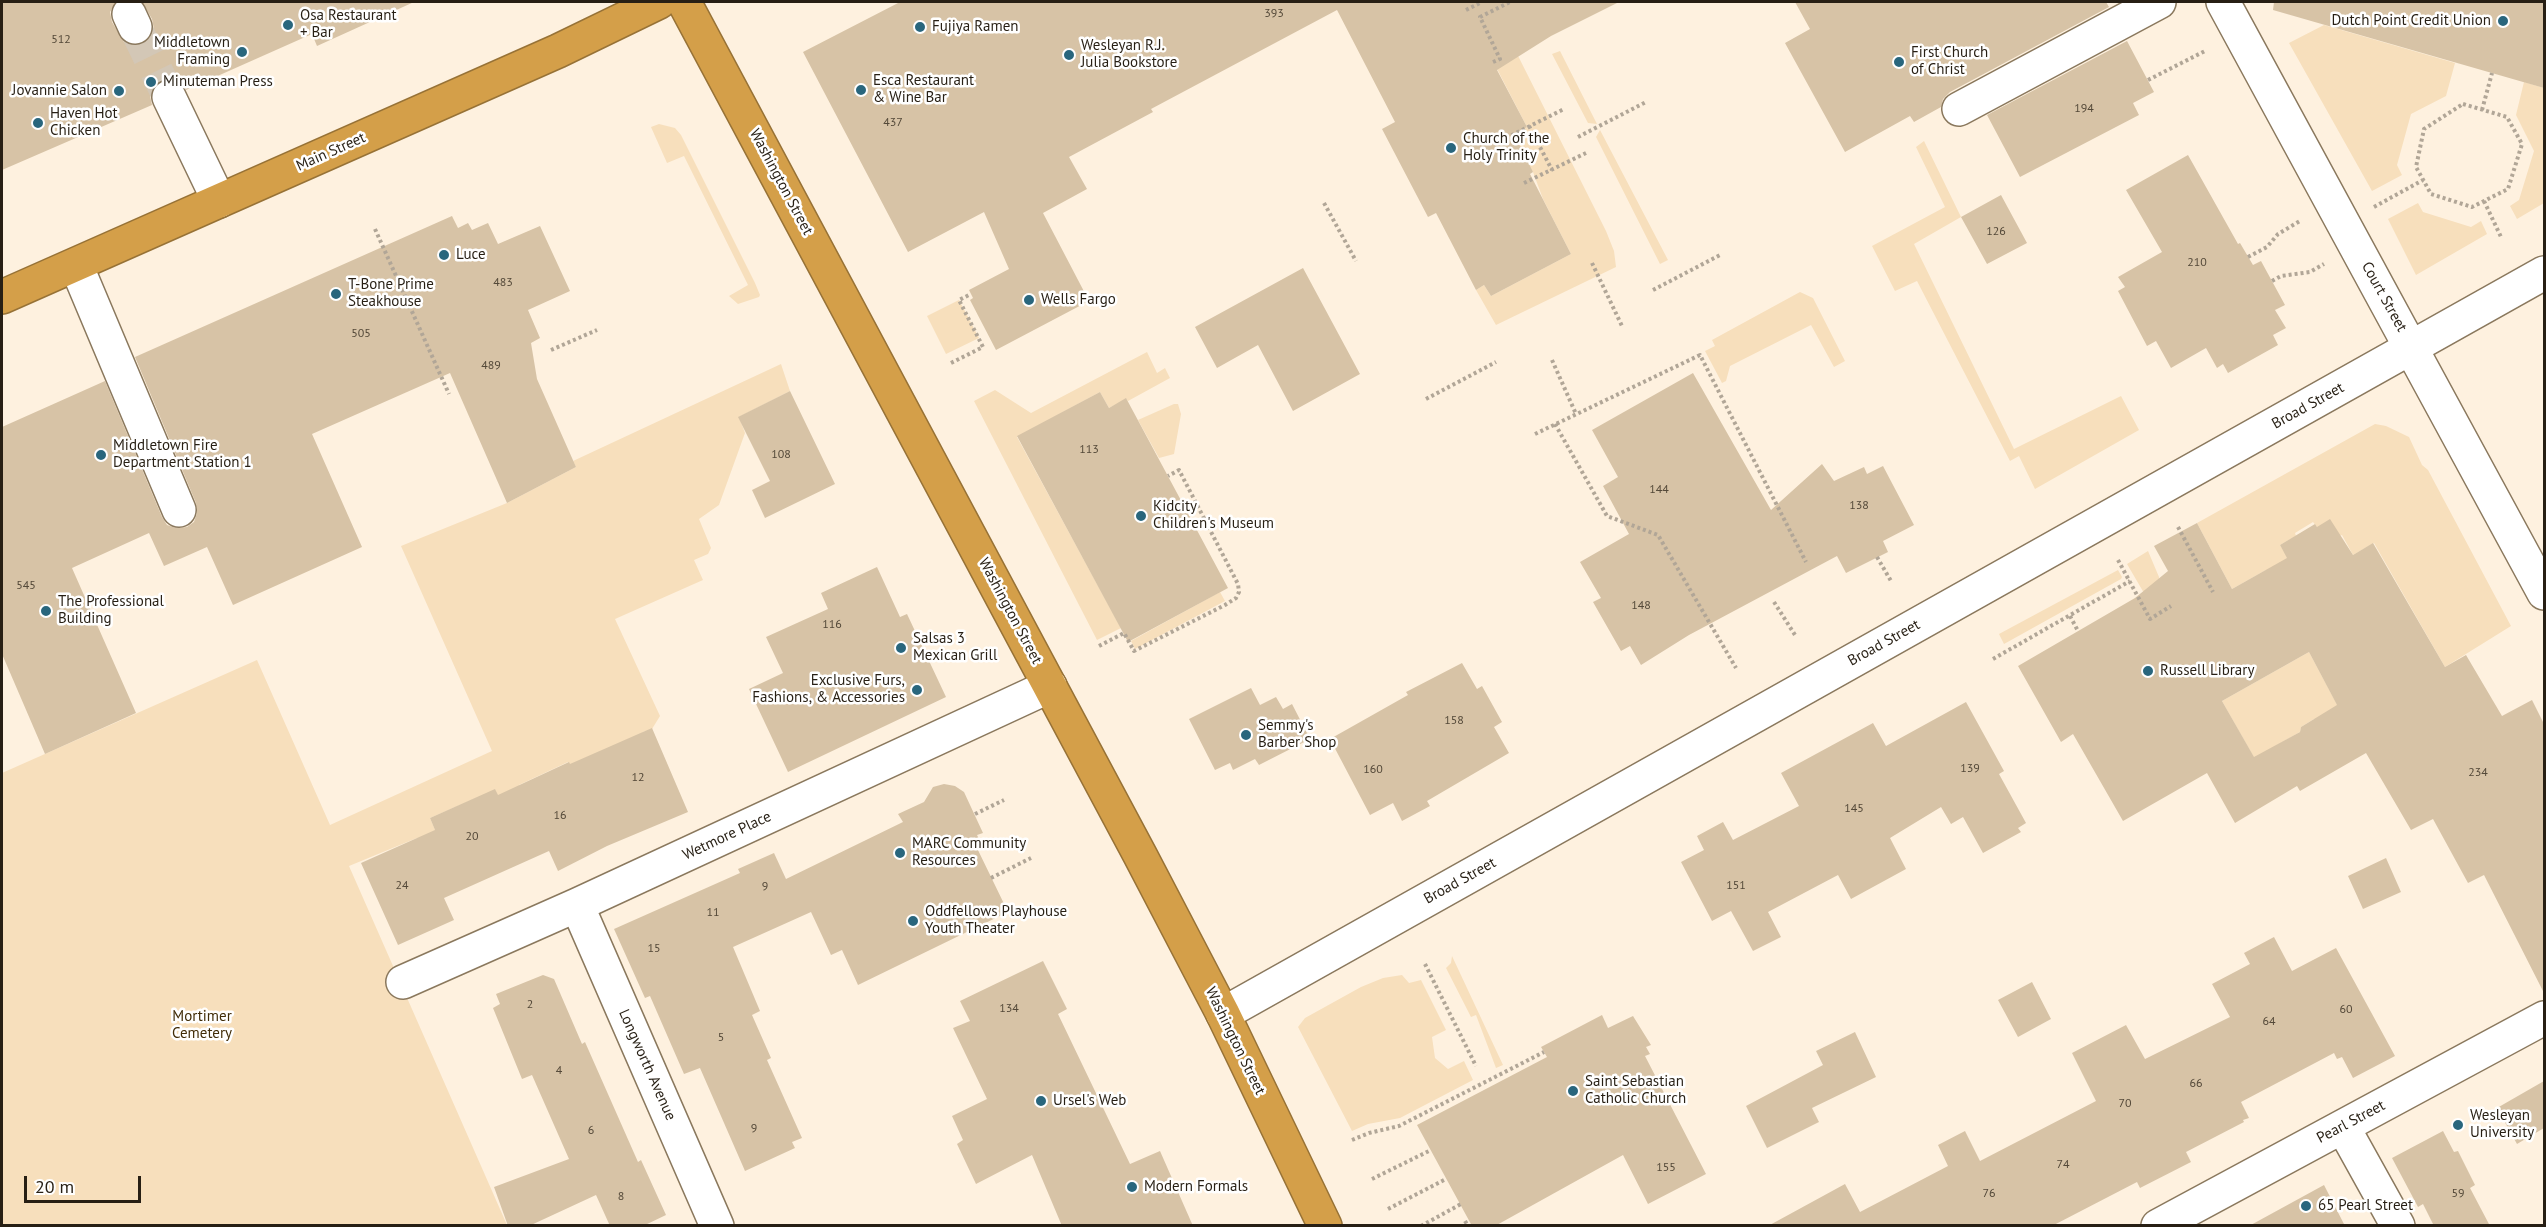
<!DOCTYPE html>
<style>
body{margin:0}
#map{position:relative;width:2546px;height:1227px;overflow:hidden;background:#fef1df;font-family:"PT Sans",sans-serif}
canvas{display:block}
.frame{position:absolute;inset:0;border:3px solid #271f14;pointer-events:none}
.scale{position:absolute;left:24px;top:1176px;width:117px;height:27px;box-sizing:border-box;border:3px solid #271f14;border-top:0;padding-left:8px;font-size:18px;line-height:21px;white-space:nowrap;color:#271f14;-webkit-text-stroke:4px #fff;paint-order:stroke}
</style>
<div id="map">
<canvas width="2546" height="1227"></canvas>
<div class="frame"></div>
<div class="scale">20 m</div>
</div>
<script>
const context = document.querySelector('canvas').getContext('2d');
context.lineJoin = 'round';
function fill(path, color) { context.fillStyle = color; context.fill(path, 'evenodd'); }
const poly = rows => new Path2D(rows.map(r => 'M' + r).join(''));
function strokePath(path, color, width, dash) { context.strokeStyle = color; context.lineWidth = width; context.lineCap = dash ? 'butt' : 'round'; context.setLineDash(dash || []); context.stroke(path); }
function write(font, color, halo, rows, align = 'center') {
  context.font = font + ' "PT Sans",sans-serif'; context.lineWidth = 5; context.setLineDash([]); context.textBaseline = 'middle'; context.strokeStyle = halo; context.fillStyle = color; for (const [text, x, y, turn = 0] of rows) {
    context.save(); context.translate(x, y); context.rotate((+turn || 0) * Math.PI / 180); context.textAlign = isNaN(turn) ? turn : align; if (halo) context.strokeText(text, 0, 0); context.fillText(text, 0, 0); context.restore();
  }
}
fill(poly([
 [1495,10,1606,231,1614,251,1616,267,1496,325,1476,290,1484,285,1491,296,1571,254,1543,199,1533,172,1506,138,1527,127,1496,67],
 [2324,25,2455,63,2446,96,2411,114,2397,165,2402,175,2372,191,2289,43],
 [1560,51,1597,124,1588,123,1552,54],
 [2524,82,2544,88,2544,203,2517,219,2510,206,2519,200,2534,151,2516,115],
 [659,124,675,128,681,135,755,283,760,295,759,297,738,304,729,296,748,285,684,156,667,163,651,127],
 [1600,130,1668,260,1660,264,1596,137],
 [1924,141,1961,217,1914,244,2014,449,2121,396,2139,430,2035,489,2019,456,2010,461,1917,281,1895,291,1872,246,1945,207,1916,147],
 [2418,203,2423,212,2471,227,2481,221,2487,234,2416,275,2388,219],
 [1800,292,1813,298,1845,361,1834,367,1811,325,1730,366,1726,381,1722,383,1705,351,1715,346,1712,340],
 [959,300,979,338,946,354,927,316],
 [1147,352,1157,373,1165,368,1170,378,1128,401,1126,399,1109,408,1100,392,1017,437,1121,628,1097,640,974,401,995,390,1031,413],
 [781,364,790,391,739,417,745,433,719,505,699,519,711,548,708,554,694,560,703,580,615,619,660,716,652,729,643,732,594,816,568,762,519,785,540,832,513,829,495,790,430,818,451,867,434,875,417,838,349,866,507,1225,2,1225,2,773,257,660,330,825,492,751,401,546,507,503,576,467,573,461],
 [1174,404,1178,404,1181,414,1174,454,1159,458,1138,420],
 [2375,424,2386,426,2409,437,2422,465,2428,470,2511,626,2445,667,2374,543,2353,555,2342,535,2339,536,2317,527,2313,522,2295,533,2296,536,2280,545,2289,560,2280,594,2266,570,2232,589,2197,523],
 [2148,551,2159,577,2159,591,2151,605,2127,564],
 [2118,570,2122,577,2121,579,2004,644,1999,634],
 [1220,592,1225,601,1135,649,1131,641],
 [2309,652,2341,712,2322,723,2314,719,2301,727,2300,732,2277,745,2257,763,2222,701],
 [1452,956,1503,1065,1496,1068,1476,1015,1471,1017,1446,968,1451,963],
 [1402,975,1409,983,1421,980,1446,1030,1432,1037,1435,1058,1448,1069,1464,1061,1473,1080,1400,1118,1368,1124,1352,1131,1298,1027,1305,1018,1361,987,1383,978]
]), '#f7dfbc');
fill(poly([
 [2,2,116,2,110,12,112,22,124,42,134,46,142,44,150,38,154,29,152,19,142,2,414,2,317,46,312,34,186,90,179,81,170,78,161,80,153,87,150,96,152,105,2,170],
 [900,2,1619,2,1551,36,1497,70,1527,127,1514,134,1533,172,1530,174,1571,254,1491,296,1484,285,1476,290,1436,213,1428,217,1382,129,1395,122,1337,10,1151,109,1153,112,1069,157,1087,189,1043,213,1089,301,996,350,970,300,973,298,969,290,1009,269,984,212,908,252,803,52],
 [1795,2,2106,2,2109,7,1950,92,1943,99,1941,107,1914,122,1910,116,1845,152,1785,43,1810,29],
 [2274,2,2544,2,2544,88,2273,10],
 [2127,41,2154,92,2133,103,2139,115,2020,177,1987,115],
 [2188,155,2238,244,2240,243,2253,265,2261,261,2285,305,2275,310,2286,328,2273,335,2278,345,2228,373,2223,364,2217,368,2206,348,2171,368,2156,341,2147,346,2118,291,2125,287,2118,277,2162,252,2126,190],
 [2001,195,2027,243,1987,264,1961,217],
 [452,216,458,228,468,223,472,230,488,223,498,244,540,226,570,291,528,310,540,338,531,343,537,379,576,467,507,503,450,373,312,434,362,547,233,605,207,547,164,566,149,533,72,568,136,713,45,754,2,654,2,427,105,381,162,517,167,525,176,528,187,527,194,522,197,513,196,503,135,357],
 [1303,268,1360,374,1293,411,1258,345,1217,368,1195,327],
 [1693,373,1771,510,1822,464,1834,481,1864,467,1867,474,1883,466,1914,525,1883,541,1888,552,1846,573,1837,556,1689,635,1641,665,1630,646,1621,651,1593,602,1601,598,1580,562,1629,534,1603,486,1618,477,1592,430],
 [790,391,835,484,765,518,752,490,770,481,738,417],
 [1100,392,1109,408,1126,398,1228,588,1128,642,1017,436],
 [2330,519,2353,555,2373,543,2445,667,2466,655,2502,716,2532,700,2544,724,2544,993,2484,875,2468,883,2433,819,2411,830,2366,753,2300,791,2297,786,2235,823,2207,773,2123,821,2073,734,2061,742,2018,666,2135,598,2168,571,2154,546,2197,523,2232,589,2287,558,2280,545,2315,524,2317,527],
 [2309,652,2337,705,2301,727,2300,732,2254,757,2222,701],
 [877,567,900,617,907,614,946,697,788,772,749,689,783,673,766,637,828,609,821,593],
 [1462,663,1477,689,1482,686,1502,722,1494,727,1509,753,1427,801,1430,806,1402,821,1393,803,1370,815,1330,739,1408,695,1406,692],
 [1251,688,1260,705,1276,697,1283,709,1292,704,1310,739,1259,765,1255,759,1233,770,1230,763,1215,770,1189,719],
 [1966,702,2004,771,1999,774,2026,823,2018,828,2021,832,1983,853,1963,817,1951,824,1941,807,1890,838,1906,869,1851,899,1838,875,1768,912,1781,937,1753,951,1731,911,1712,921,1681,862,1704,850,1697,836,1723,822,1733,840,1799,806,1781,773,1873,723,1886,746],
 [652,728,688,812,607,846,558,871,549,851,444,898,454,920,398,945,361,863,435,830,430,818,495,789,498,795,569,762,570,764],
 [944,784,955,786,964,792,983,833,977,835,981,843,976,846,1008,912,858,985,842,950,831,955,811,912,733,947,760,1011,752,1015,771,1058,767,1060,802,1138,792,1142,795,1148,745,1171,700,1068,684,1074,650,996,645,998,614,929,740,873,738,869,774,853,786,879,903,822,898,814,924,802,933,787],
 [2386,858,2401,892,2363,909,2348,876],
 [2274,937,2292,971,2336,948,2395,1056,2353,1078,2342,1057,2337,1059,2334,1053,2241,1102,2249,1118,2243,1120,2244,1122,2186,1152,2191,1162,2140,1188,2137,1182,2052,1226,1768,1226,1845,1184,1860,1212,1948,1166,1938,1145,1965,1131,1980,1161,2096,1101,2072,1053,2126,1025,2145,1059,2230,1017,2212,984,2250,964,2244,953],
 [1043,961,1067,1009,1058,1014,1130,1164,1160,1151,1193,1226,1062,1226,1032,1155,976,1184,957,1144,963,1140,952,1116,987,1099,953,1028,970,1021,960,1001],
 [543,975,554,979,582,1044,585,1042,638,1162,641,1160,666,1215,643,1226,610,1226,596,1195,529,1226,508,1226,494,1187,569,1159,532,1075,522,1079,493,1008,500,1004,496,994],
 [2032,982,2051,1019,2018,1037,1998,1000],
 [1602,1015,1608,1028,1633,1016,1651,1045,1646,1047,1650,1054,1645,1056,1706,1174,1648,1204,1623,1155,1495,1226,1472,1226,1417,1125,1547,1057,1541,1047],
 [1855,1032,1876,1077,1812,1108,1819,1122,1767,1148,1746,1106,1823,1065,1816,1051],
 [2544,1081,2544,1128,2517,1144,2497,1108],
 [2443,1131,2454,1152,2458,1151,2475,1185,2470,1188,2490,1226,2434,1226,2423,1204,2418,1207,2392,1158],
 [2324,1185,2345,1226,2249,1226]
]), '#d7c3a6');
strokePath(poly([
 [135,27,169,97]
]), '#d3c7b6', 33, [33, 16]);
const minor = poly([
 [2223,2,2544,593],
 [129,14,135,27],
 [169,97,219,201],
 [1959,109,2159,2],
 [76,265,179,510],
 [577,905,717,1226],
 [403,982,577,905,1050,686],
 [1223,1014,2544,273],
 [2343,1127,2398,1226],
 [2158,1226,2544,1018]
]);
const highway = poly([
 [684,2,1140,855,1223,1014,1325,1226],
 [2,297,558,51,659,2]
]);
strokePath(minor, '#8a785d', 36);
strokePath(highway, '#977236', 36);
strokePath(poly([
 [1466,10,1482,2],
 [1493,62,1500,59,1480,17,1510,2],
 [2148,80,2205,51],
 [2463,104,2507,117,2522,144,2508,189,2472,207,2431,194,2416,167,2424,129,2463,104],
 [2482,110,2492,73],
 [1529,126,1552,170],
 [1578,137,1646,102],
 [1506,138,1564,109],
 [1524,183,1586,153],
 [2484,201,2501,237],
 [1324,203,1356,261],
 [2374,207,2423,180],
 [375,229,449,394],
 [2248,257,2267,247,2278,234,2300,221],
 [1592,263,1622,326],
 [2272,281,2281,276,2310,272,2324,264],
 [1653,290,1722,254],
 [551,350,597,330],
 [1552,360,1576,414],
 [951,363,983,347,959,300,971,294],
 [1426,399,1496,362],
 [1555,424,1607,516,1658,535,1736,668],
 [1535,434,1700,355,1806,562],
 [2178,527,2213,592],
 [1877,557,1891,581],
 [2118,560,2150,619,2171,606],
 [1774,602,1795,635],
 [2070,616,2078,631],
 [1099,646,1124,633,1134,651,1225,605,1236,598,1239,592,1238,584,1179,470,1168,476],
 [1993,659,2130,581],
 [975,814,1004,800],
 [991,878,1031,858],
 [1425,964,1476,1066],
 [1352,1140,1369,1133,1399,1126,1544,1052],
 [1372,1179,1431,1150],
 [1388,1209,1446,1179],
 [1465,1221,1468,1226],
 [1421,1226,1461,1204]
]), '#b1a697', 4, [3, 3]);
strokePath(minor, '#fff', 33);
strokePath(highway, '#d49f49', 33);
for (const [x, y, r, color] of [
 [2503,21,6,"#29667d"],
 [288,25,6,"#29667d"],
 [920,27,6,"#29667d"],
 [242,52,6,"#29667d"],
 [1069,55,6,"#29667d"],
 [1899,62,6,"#29667d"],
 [151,82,6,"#29667d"],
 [861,90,6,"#29667d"],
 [119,91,6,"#29667d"],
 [38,123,6,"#29667d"],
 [1451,148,6,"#29667d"],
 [444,255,6,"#29667d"],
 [336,294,6,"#29667d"],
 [1029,300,6,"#29667d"],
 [101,455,6,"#29667d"],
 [1141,516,6,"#29667d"],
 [46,611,6,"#29667d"],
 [901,648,6,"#29667d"],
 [2148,671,6,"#29667d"],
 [917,690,6,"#29667d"],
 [1246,735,6,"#29667d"],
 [900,853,6,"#29667d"],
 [913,921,6,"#29667d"],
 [1573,1091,6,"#29667d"],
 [1041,1101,6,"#29667d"],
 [2458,1125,6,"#29667d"],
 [1132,1187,6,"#29667d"],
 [2306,1206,6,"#29667d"]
]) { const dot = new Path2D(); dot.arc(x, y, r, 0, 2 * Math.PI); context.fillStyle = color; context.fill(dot); strokePath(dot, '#fff', 2); }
write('12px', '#534838', null, [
 ["393",1274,14],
 ["512",61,40],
 ["194",2084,109],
 ["437",893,123],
 ["126",1996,232],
 ["210",2197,263],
 ["483",503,283],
 ["505",361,334],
 ["489",491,366],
 ["113",1089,450],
 ["108",781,455],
 ["144",1659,490],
 ["138",1859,506],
 ["545",26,586],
 ["148",1641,606],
 ["116",832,625],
 ["158",1454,721],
 ["139",1970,769],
 ["160",1373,770],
 ["234",2478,773],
 ["12",638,778],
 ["145",1854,809],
 ["16",560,816],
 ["20",472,837],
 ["24",402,886],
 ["151",1736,886],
 ["9",765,887],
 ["11",713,913],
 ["15",654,949],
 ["2",530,1005],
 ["134",1009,1009],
 ["60",2346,1010],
 ["64",2269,1022],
 ["5",721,1038],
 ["4",559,1071],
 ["66",2196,1084],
 ["70",2125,1104],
 ["9",754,1129],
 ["6",591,1131],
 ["74",2063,1165],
 ["155",1666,1168],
 ["76",1989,1194],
 ["59",2458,1194],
 ["8",621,1197]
]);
write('15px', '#271f14', '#fff', [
 ["Osa Restaurant",300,16],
 ["+ Bar",300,33],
 ["Dutch Point Credit Union",2491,21,"right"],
 ["Fujiya Ramen",932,27],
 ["Middletown",230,43,"right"],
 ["Framing",230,60,"right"],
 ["Wesleyan R.J.",1081,46],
 ["Julia Bookstore",1081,63],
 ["First Church",1911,53],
 ["of Christ",1911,70],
 ["Esca Restaurant",873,81],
 ["& Wine Bar",873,98],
 ["Minuteman Press",163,82],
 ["Jovannie Salon",107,91,"right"],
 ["Haven Hot",50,114],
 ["Chicken",50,131],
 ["Church of the",1463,139],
 ["Holy Trinity",1463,156],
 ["Luce",456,255],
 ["T-Bone Prime",348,285],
 ["Steakhouse",348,302],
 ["Wells Fargo",1041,300],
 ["Middletown Fire",113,446],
 ["Department Station 1",113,463],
 ["Kidcity",1153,507],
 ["Children's Museum",1153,524],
 ["The Professional",58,602],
 ["Building",58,619],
 ["Salsas 3",913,639],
 ["Mexican Grill",913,656],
 ["Russell Library",2160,671],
 ["Exclusive Furs,",905,681,"right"],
 ["Fashions, & Accessories",905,698,"right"],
 ["Semmy's",1258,726],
 ["Barber Shop",1258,743],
 ["MARC Community",912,844],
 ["Resources",912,861],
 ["Oddfellows Playhouse",925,912],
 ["Youth Theater",925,929],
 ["Saint Sebastian",1585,1082],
 ["Catholic Church",1585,1099],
 ["Ursel's Web",1053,1101],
 ["Wesleyan",2470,1116],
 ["University",2470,1133],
 ["Modern Formals",1144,1187],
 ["65 Pearl Street",2318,1206]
], 'left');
write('15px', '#271f14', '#fff', [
 ["Main Street",331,152,-24],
 ["Washington Street",781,182,62],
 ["Court Street",2384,297,61],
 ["Broad Street",2308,406,-29],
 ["Washington Street",1010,611,62],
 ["Broad Street",1884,643,-29],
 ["Wetmore Place",727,836,-25],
 ["Broad Street",1460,881,-29],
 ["Washington Street",1235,1041,64],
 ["Longworth Avenue",647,1065,66],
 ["Pearl Street",2351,1122,-28]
]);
write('15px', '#412c07', '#fff', [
 ["Mortimer",202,1017],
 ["Cemetery",202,1034]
]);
</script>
